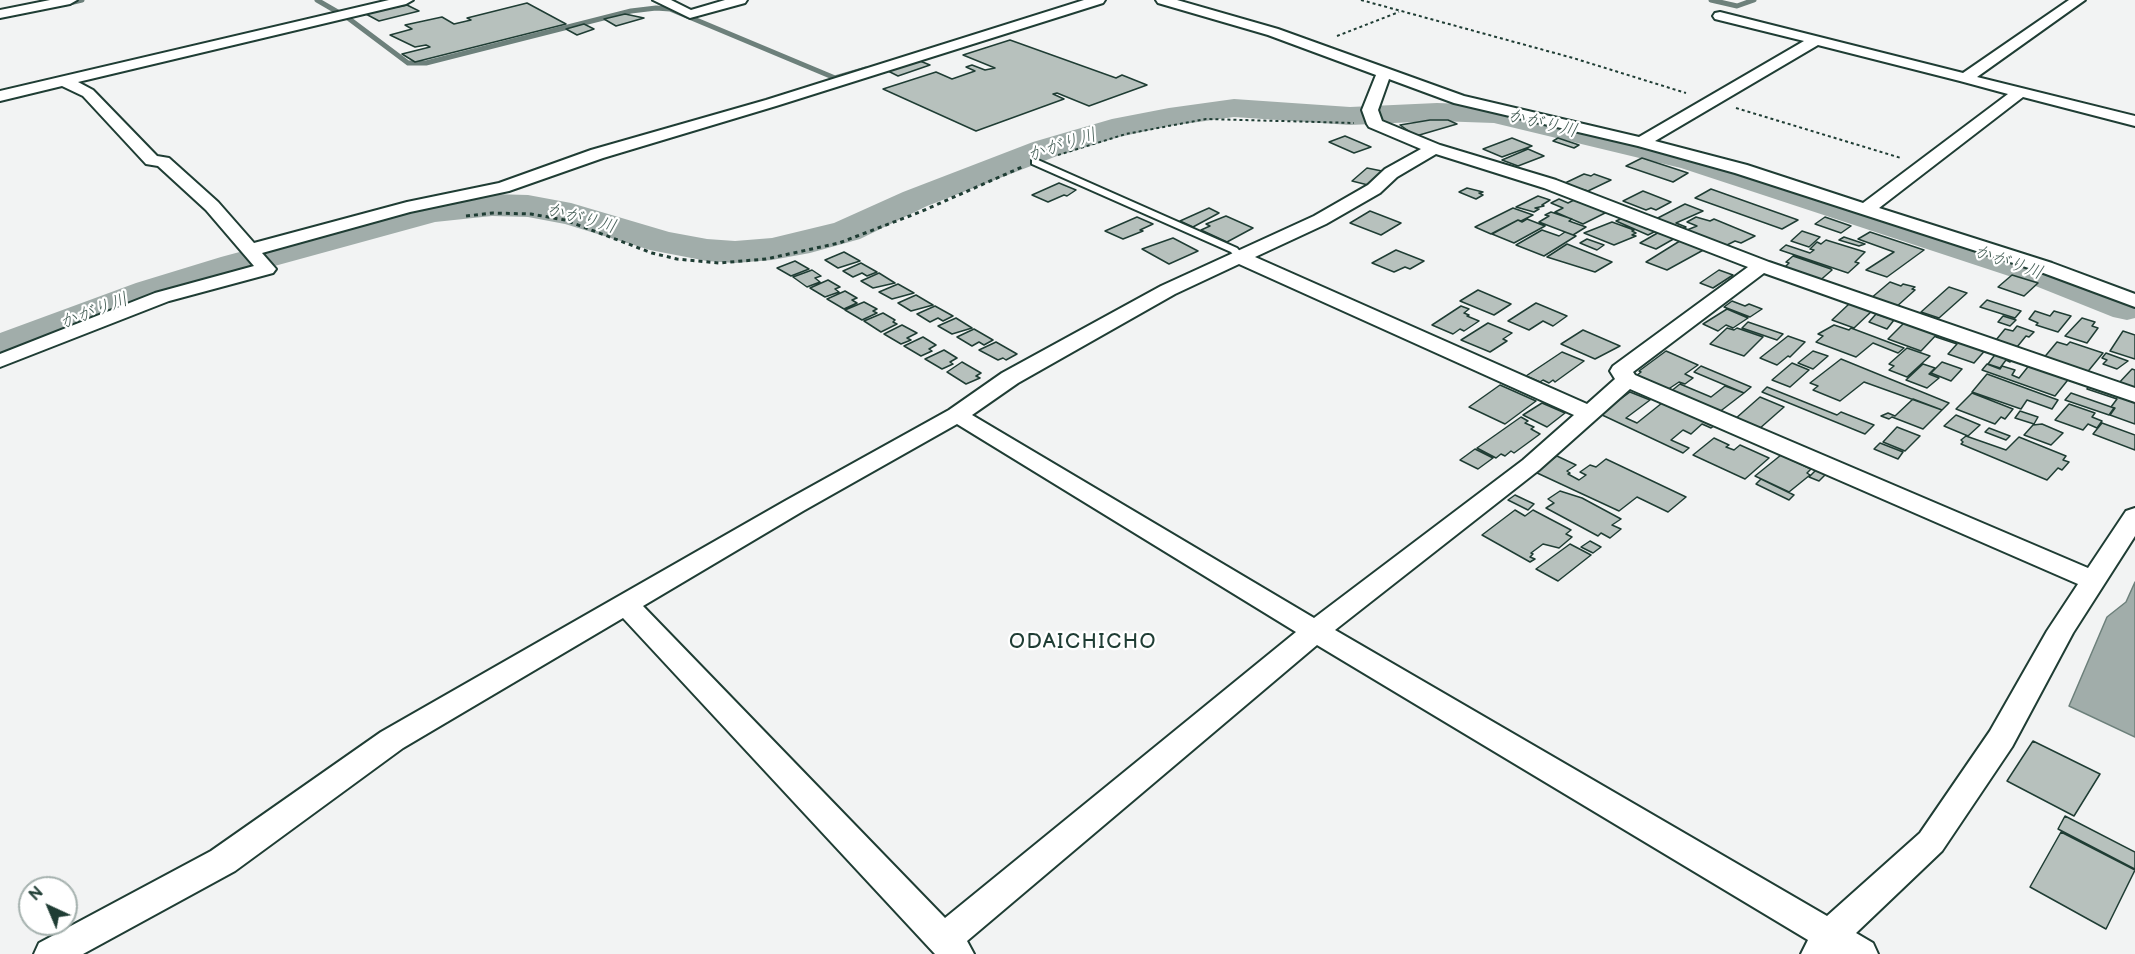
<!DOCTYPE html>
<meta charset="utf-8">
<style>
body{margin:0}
#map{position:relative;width:2135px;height:954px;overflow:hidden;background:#f2f3f3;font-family:"Balsamiq Sans",sans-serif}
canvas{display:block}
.north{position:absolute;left:18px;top:876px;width:60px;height:60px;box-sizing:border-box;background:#fff;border:2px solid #a5b1ae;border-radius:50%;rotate:316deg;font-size:16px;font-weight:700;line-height:24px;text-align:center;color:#1f3d34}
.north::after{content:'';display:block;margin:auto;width:21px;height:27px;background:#1f3d34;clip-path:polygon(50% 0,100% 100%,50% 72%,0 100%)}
</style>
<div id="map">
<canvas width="2135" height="954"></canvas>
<div class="north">N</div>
</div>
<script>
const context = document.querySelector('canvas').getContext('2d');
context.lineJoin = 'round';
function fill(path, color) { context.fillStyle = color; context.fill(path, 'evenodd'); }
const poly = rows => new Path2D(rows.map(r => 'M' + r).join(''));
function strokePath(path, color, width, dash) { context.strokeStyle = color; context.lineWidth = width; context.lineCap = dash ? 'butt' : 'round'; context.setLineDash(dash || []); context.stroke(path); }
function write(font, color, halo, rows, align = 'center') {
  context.font = font + ' "Balsamiq Sans","Klee One",sans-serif'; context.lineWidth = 4.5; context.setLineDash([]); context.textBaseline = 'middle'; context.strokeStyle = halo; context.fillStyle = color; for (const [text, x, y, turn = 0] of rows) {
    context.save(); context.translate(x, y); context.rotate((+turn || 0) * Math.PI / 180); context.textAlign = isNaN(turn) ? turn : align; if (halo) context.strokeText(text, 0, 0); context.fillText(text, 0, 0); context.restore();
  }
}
const water = poly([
 [2135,582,2135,737,2069,706,2107,617,2126,602,2135,582]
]);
fill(water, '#a1adaa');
strokePath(water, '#6d807b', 1.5);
strokePath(poly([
 [317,0,348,18,408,63,426,63,631,11,656,8,670,9,835,78,866,69],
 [1711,0,1737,6,1754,0],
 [65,4,82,0]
]), '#6d807b', 5);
strokePath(poly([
 [2127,308,2135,311]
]), '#6d807b', 7);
fill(poly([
 [1234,99,1350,107,1437,103,1494,105,1612,130,1705,154,2046,263,2135,297,2135,318,2127,320,2113,317,2018,279,1681,168,1494,123,1437,121,1350,125,1234,117,1169,126,1119,137,1057,156,927,206,860,239,810,253,772,260,735,263,707,261,650,250,565,224,528,217,492,216,435,222,249,273,164,299,0,360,0,333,136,283,221,257,433,200,492,194,528,195,571,203,669,232,707,239,735,241,772,238,834,223,903,192,1033,142,1112,119,1169,108,1234,99]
]), '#a1adaa');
const building = poly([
 [527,3,566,24,415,62,402,54,430,47,426,45,415,47,390,35,412,29,405,25,442,17,454,24,471,20,467,18,527,3],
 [407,5,419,11,379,21,364,13,407,5],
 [625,14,644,18,616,26,604,19,625,14],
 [584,24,594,29,577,35,566,29,584,24],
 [1010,40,1116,78,1122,75,1147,85,1089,106,1057,93,1053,94,1064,99,976,131,883,89,936,72,952,79,975,71,966,67,972,65,985,70,995,68,963,55,1010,40],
 [920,61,930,65,898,76,888,71,920,61],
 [1430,120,1448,120,1457,124,1416,136,1400,125,1430,120],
 [1345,136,1371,147,1354,153,1329,142,1345,136],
 [1512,138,1532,146,1502,157,1483,149,1512,138],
 [1558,138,1579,145,1574,148,1553,141,1558,138],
 [1528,149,1544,156,1518,166,1502,160,1528,149],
 [1642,158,1688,173,1673,182,1626,166,1642,158],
 [1367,168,1382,171,1368,185,1352,181,1367,168],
 [1584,174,1591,176,1594,174,1611,180,1588,191,1563,184,1584,174],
 [1059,183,1076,190,1067,196,1064,195,1048,202,1032,195,1059,183],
 [1467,188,1483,192,1479,193,1483,195,1476,199,1459,192,1467,188],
 [1711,189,1798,220,1782,229,1695,198,1711,189],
 [1643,191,1671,202,1656,210,1651,208,1646,210,1623,201,1643,191],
 [1538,196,1550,200,1542,205,1544,206,1535,208,1539,209,1534,212,1516,207,1538,196],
 [1578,198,1607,212,1583,224,1555,212,1563,208,1551,203,1559,199,1568,203,1578,198],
 [1685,204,1703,211,1676,223,1686,227,1678,231,1652,221,1685,204],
 [1209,208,1219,213,1193,227,1180,221,1209,208],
 [1513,208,1533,215,1521,221,1518,220,1491,234,1475,227,1513,208],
 [1370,211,1401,223,1381,235,1350,223,1370,211],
 [1551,212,1572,219,1569,221,1586,227,1573,235,1539,222,1549,216,1545,215,1551,212],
 [1226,216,1253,228,1227,242,1201,230,1210,226,1206,224,1226,216],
 [1137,217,1153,224,1140,230,1143,231,1123,239,1105,231,1137,217],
 [1625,217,1658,230,1648,235,1616,221,1625,217],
 [1696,217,1710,221,1714,219,1755,236,1741,243,1735,241,1725,246,1682,232,1697,226,1687,222,1696,217],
 [1825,217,1851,226,1841,233,1815,224,1825,217],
 [1527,219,1545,226,1514,243,1492,234,1518,220,1522,222,1527,219],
 [1612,222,1634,230,1632,231,1636,233,1632,235,1636,236,1614,245,1584,233,1612,222],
 [1542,230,1559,236,1565,232,1576,236,1544,256,1516,245,1542,230],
 [1661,231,1677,237,1656,249,1640,243,1661,231],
 [1802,231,1820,237,1809,247,1791,241,1802,231],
 [1870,232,1924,250,1887,277,1866,270,1894,252,1858,239,1870,232],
 [1844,237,1865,244,1859,246,1839,240,1844,237],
 [1173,238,1198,251,1169,264,1142,249,1173,238],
 [1587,239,1604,245,1597,250,1580,243,1587,239],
 [1683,239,1707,248,1667,270,1646,262,1683,239],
 [1826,240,1865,252,1855,262,1859,263,1848,273,1780,250,1786,245,1810,253,1814,250,1810,249,1817,242,1821,244,1826,240],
 [1567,244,1612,262,1595,272,1547,257,1567,244],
 [1396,250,1424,261,1410,269,1405,267,1394,272,1372,263,1396,250],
 [844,252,860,261,838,268,825,260,844,252],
 [1793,256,1831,269,1832,270,1817,283,1785,273,1790,269,1785,267,1789,263,1786,262,1793,256],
 [795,261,809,269,791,276,777,268,795,261],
 [861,263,877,272,867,276,862,273,853,277,843,271,861,263],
 [812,270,821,276,815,278,820,282,807,287,793,277,812,270],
 [1719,270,1733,275,1713,288,1700,283,1719,270],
 [879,273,895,283,873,288,861,281,879,273],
 [2012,275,2038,283,2024,296,1998,287,2012,275],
 [828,280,840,287,835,289,839,292,825,297,810,288,828,280],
 [1890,282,1901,286,1903,284,1915,287,1912,289,1915,290,1895,308,1870,299,1890,282],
 [898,284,914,293,892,299,879,292,898,284],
 [1949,287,1967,293,1939,318,1921,312,1949,287],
 [1478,290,1511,304,1494,315,1460,301,1478,290],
 [845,291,857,298,852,300,857,303,844,309,827,299,845,291],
 [916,295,933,305,911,311,898,303,916,295],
 [1987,300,2021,311,2015,318,1980,307,1987,300],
 [1732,301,1745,306,1749,304,1762,309,1750,317,1724,307,1732,301],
 [864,302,877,309,873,311,877,313,862,320,845,310,864,302],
 [1536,303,1567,316,1553,326,1543,321,1529,330,1508,321,1536,303],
 [1856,303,1873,310,1854,328,1832,320,1849,304,1856,303],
 [935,306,953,316,943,321,938,318,930,322,917,314,935,306],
 [1461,306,1469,309,1464,313,1469,315,1467,316,1479,321,1464,331,1460,329,1453,334,1432,325,1461,306],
 [1727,309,1748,318,1733,328,1726,325,1718,331,1703,324,1727,309],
 [2035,311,2050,316,2054,311,2071,316,2058,332,2036,325,2038,323,2029,319,2035,311],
 [883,313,895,320,893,322,897,324,881,332,864,321,883,313],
 [1876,314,1894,320,1887,329,1869,322,1876,314],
 [2003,316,2016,320,2010,326,1998,322,2003,316],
 [956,318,972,328,952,334,938,326,956,318],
 [2082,318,2095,322,2092,326,2098,328,2087,343,2065,336,2082,318],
 [1906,321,1939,332,1921,351,1888,339,1906,321],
 [1748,322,1783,334,1777,340,1742,328,1748,322],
 [1488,323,1512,333,1503,339,1507,341,1490,352,1461,340,1488,323],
 [902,325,917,333,907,338,911,340,901,344,884,334,902,325],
 [1834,325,1849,330,1851,328,1904,348,1898,353,1873,343,1856,357,1816,342,1823,336,1818,334,1834,325],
 [2017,326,2034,332,2029,337,2026,336,2017,347,1996,340,2005,329,2013,331,2017,326],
 [1727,328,1734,330,1737,328,1763,337,1744,356,1710,344,1727,328],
 [974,329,993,340,984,345,979,342,972,346,957,337,974,329],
 [1583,330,1620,346,1595,359,1561,344,1583,330],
 [1942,331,1988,347,1974,363,1948,354,1957,344,1936,337,1942,331],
 [2123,331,2135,335,2135,359,2110,351,2123,331],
 [1788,336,1805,342,1790,357,1788,356,1777,365,1760,358,1788,336],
 [923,337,936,345,929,349,932,351,921,356,904,346,923,337],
 [996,342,1017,354,1006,360,1003,358,998,360,979,350,996,342],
 [2057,342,2067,345,2070,342,2103,353,2085,375,2042,360,2057,342],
 [1907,348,1930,356,1907,377,1889,370,1894,366,1889,364,1907,348],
 [944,350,957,358,950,362,953,364,942,369,925,359,944,350],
 [1666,351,1698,365,1685,374,1693,378,1685,384,1679,382,1667,390,1635,377,1641,372,1639,371,1666,351],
 [1813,351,1828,356,1813,369,1798,363,1813,351],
 [1562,352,1584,361,1555,382,1553,380,1549,383,1543,380,1540,382,1526,376,1562,352],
 [1997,352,2013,358,2010,362,2006,360,2000,368,1988,364,1997,352],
 [2106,353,2128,361,2117,369,2103,364,2107,360,2102,358,2106,353],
 [1841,359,1949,403,1942,410,1864,382,1840,401,1813,390,1818,386,1810,383,1841,359],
 [962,362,981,373,976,376,980,378,966,384,947,372,962,362],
 [1942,362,1962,369,1951,381,1931,373,1942,362],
 [1792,363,1809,370,1790,387,1772,380,1792,363],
 [2031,363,2071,376,2055,396,1982,370,1987,364,2000,369,2002,366,2015,370,2012,375,2019,378,2031,363],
 [1923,364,1935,368,1929,374,1939,378,1927,388,1906,380,1923,364],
 [1701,366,1751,387,1744,393,1694,372,1701,366],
 [2132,369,2135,370,2135,391,2117,385,2132,369],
 [1987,374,2058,400,2052,409,2027,400,2021,409,1972,392,1987,374],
 [1680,384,1711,397,1725,386,1744,393,1718,413,1670,392,1680,384],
 [2090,384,2135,400,2135,424,2110,415,2115,408,2111,407,2117,399,2087,389,2090,384],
 [1500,385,1536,401,1505,424,1469,407,1500,385],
 [1767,387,1837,415,1841,412,1874,425,1865,434,1762,392,1767,387],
 [1630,392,1650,400,1626,418,1637,423,1662,403,1670,407,1676,403,1721,421,1711,428,1702,424,1691,434,1683,430,1671,440,1689,448,1683,453,1600,414,1630,392],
 [1972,393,2013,409,2005,419,2001,417,1995,424,1956,409,1972,393],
 [2071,393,2114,408,2109,415,2065,400,2071,393],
 [1760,397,1784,407,1759,429,1735,419,1760,397],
 [1913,399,1942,410,1923,429,1892,417,1889,419,1881,416,1888,413,1895,416,1913,399],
 [1542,403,1565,413,1547,427,1523,415,1542,403],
 [2069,404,2095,413,2092,417,2102,421,2097,428,2088,424,2083,430,2055,420,2069,404],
 [2020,411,2038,417,2034,424,2015,418,2020,411],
 [1956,415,1980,425,1968,436,1944,426,1956,415],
 [1521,417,1528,421,1525,423,1534,427,1531,429,1540,434,1514,453,1511,451,1505,456,1501,454,1496,458,1477,448,1521,417],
 [2102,423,2135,435,2135,450,2093,434,2102,423],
 [2042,424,2063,433,2051,445,2024,435,2033,425,2042,424],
 [1897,427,1920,436,1905,451,1883,442,1897,427],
 [1989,428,2010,436,2006,440,1985,432,1989,428],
 [1966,436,2006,450,2019,437,2066,456,2063,460,2069,462,2062,470,2058,468,2047,480,1961,444,1963,442,1961,440,1966,436],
 [1714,438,1729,445,1726,447,1734,450,1740,445,1769,458,1745,479,1693,455,1714,438],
 [1880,443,1903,452,1898,459,1874,449,1880,443],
 [1475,449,1493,458,1478,469,1460,460,1475,449],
 [1781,455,1811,469,1807,473,1810,475,1789,492,1755,476,1781,455],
 [1557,456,1576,465,1567,471,1570,473,1568,474,1579,480,1586,475,1580,472,1590,465,1596,467,1606,459,1686,497,1668,512,1637,497,1619,511,1535,472,1557,456],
 [1817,469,1827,473,1819,481,1809,477,1817,469],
 [1761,479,1794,495,1789,500,1756,484,1761,479],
 [1560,491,1582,498,1621,519,1612,525,1621,529,1610,538,1601,533,1598,536,1546,508,1554,503,1548,499,1560,491],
 [1515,495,1534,504,1528,510,1508,500,1515,495],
 [1515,510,1525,516,1533,510,1571,530,1566,534,1572,537,1559,548,1543,544,1531,553,1533,554,1530,557,1535,559,1530,562,1482,535,1515,510],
 [1590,541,1601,547,1593,553,1581,547,1590,541],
 [1570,544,1591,555,1558,581,1536,569,1570,544],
 [2033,741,2100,774,2074,816,2007,781,2033,741],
 [2065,816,2135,852,2135,869,2058,829,2065,816],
 [2061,832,2135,870,2106,929,2030,887,2061,832]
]);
fill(building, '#b7c1bd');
strokePath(building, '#1f3d34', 1.5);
const lane = poly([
 [1032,160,1038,160,1237,248,1246,258,1241,261,1238,260,1231,252,1032,164,1032,160]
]);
const street = poly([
 [50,0,77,0,70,4,0,18,0,10,50,0],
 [389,0,413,0,406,4,78,82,93,90,157,156,169,158,218,202,254,243,407,202,499,183,591,150,766,100,1084,0,1105,0,1103,3,776,106,603,158,509,191,410,212,262,253,276,269,273,273,169,301,0,367,0,354,155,293,254,266,206,210,158,166,146,164,83,96,62,86,0,101,0,91,389,0],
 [653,0,671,0,691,10,725,0,747,0,745,3,690,18,653,0],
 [1156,0,1177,0,1278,29,1464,96,1639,137,1804,41,1715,19,1713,16,1715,13,1720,12,1963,73,2069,0,2085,0,1977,77,2135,116,2135,126,2023,97,1879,208,2052,263,2135,294,2135,307,2038,271,1735,173,1638,146,1454,103,1389,79,1378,110,1382,121,1440,145,1556,180,1769,262,2135,388,2135,402,1944,337,1764,273,1633,372,1635,375,2088,568,2126,511,2135,508,2135,536,2073,633,2012,747,1942,851,1856,933,1873,943,1878,954,1801,954,1808,940,1317,645,967,941,974,954,935,954,623,618,403,748,235,871,83,954,34,954,39,943,211,851,381,732,785,501,949,410,1002,373,1161,286,1314,216,1368,185,1385,169,1421,149,1369,127,1367,124,1362,110,1376,75,1268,35,1158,3,1156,0],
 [1818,45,1960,81,2008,94,1863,203,1747,165,1655,141,1818,45],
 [1436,154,1544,188,1748,267,1613,366,1610,371,1615,379,1587,404,1255,257,1326,224,1380,193,1397,177,1436,154],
 [1239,264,1574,415,1523,460,1314,618,972,415,1018,383,1175,294,1239,264],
 [1630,389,2078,584,2047,631,1990,731,1920,833,1827,916,1335,630,1539,470,1630,389],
 [957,424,1296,632,945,918,643,606,803,511,957,424]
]);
strokePath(lane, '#1f3d34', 4);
strokePath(street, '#1f3d34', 4);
strokePath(poly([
 [1361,0,1573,58,1686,93],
 [1337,36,1399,12],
 [1736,108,1901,158],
 [1058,155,1126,134,1206,119,1354,123]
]), '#1f3d34', 2, [3, 3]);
strokePath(poly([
 [466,216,493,213,531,214,565,220,652,253,677,259,719,263,766,259,839,243,920,212,1022,167]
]), '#1f3d34', 3, [4, 4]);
fill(lane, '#fff');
fill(street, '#fff');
write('italic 18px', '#465f57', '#fff', [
 ["かがり川",1542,124,13],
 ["かがり川",1062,146,-18],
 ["かがり川",581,219,15],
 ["かがり川",2008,263,19],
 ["かがり川",94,312,-21]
]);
context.letterSpacing = '1.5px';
write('21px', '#1f3d34', '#fff', [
 ["ODAICHICHO",1083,643]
]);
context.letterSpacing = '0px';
</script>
